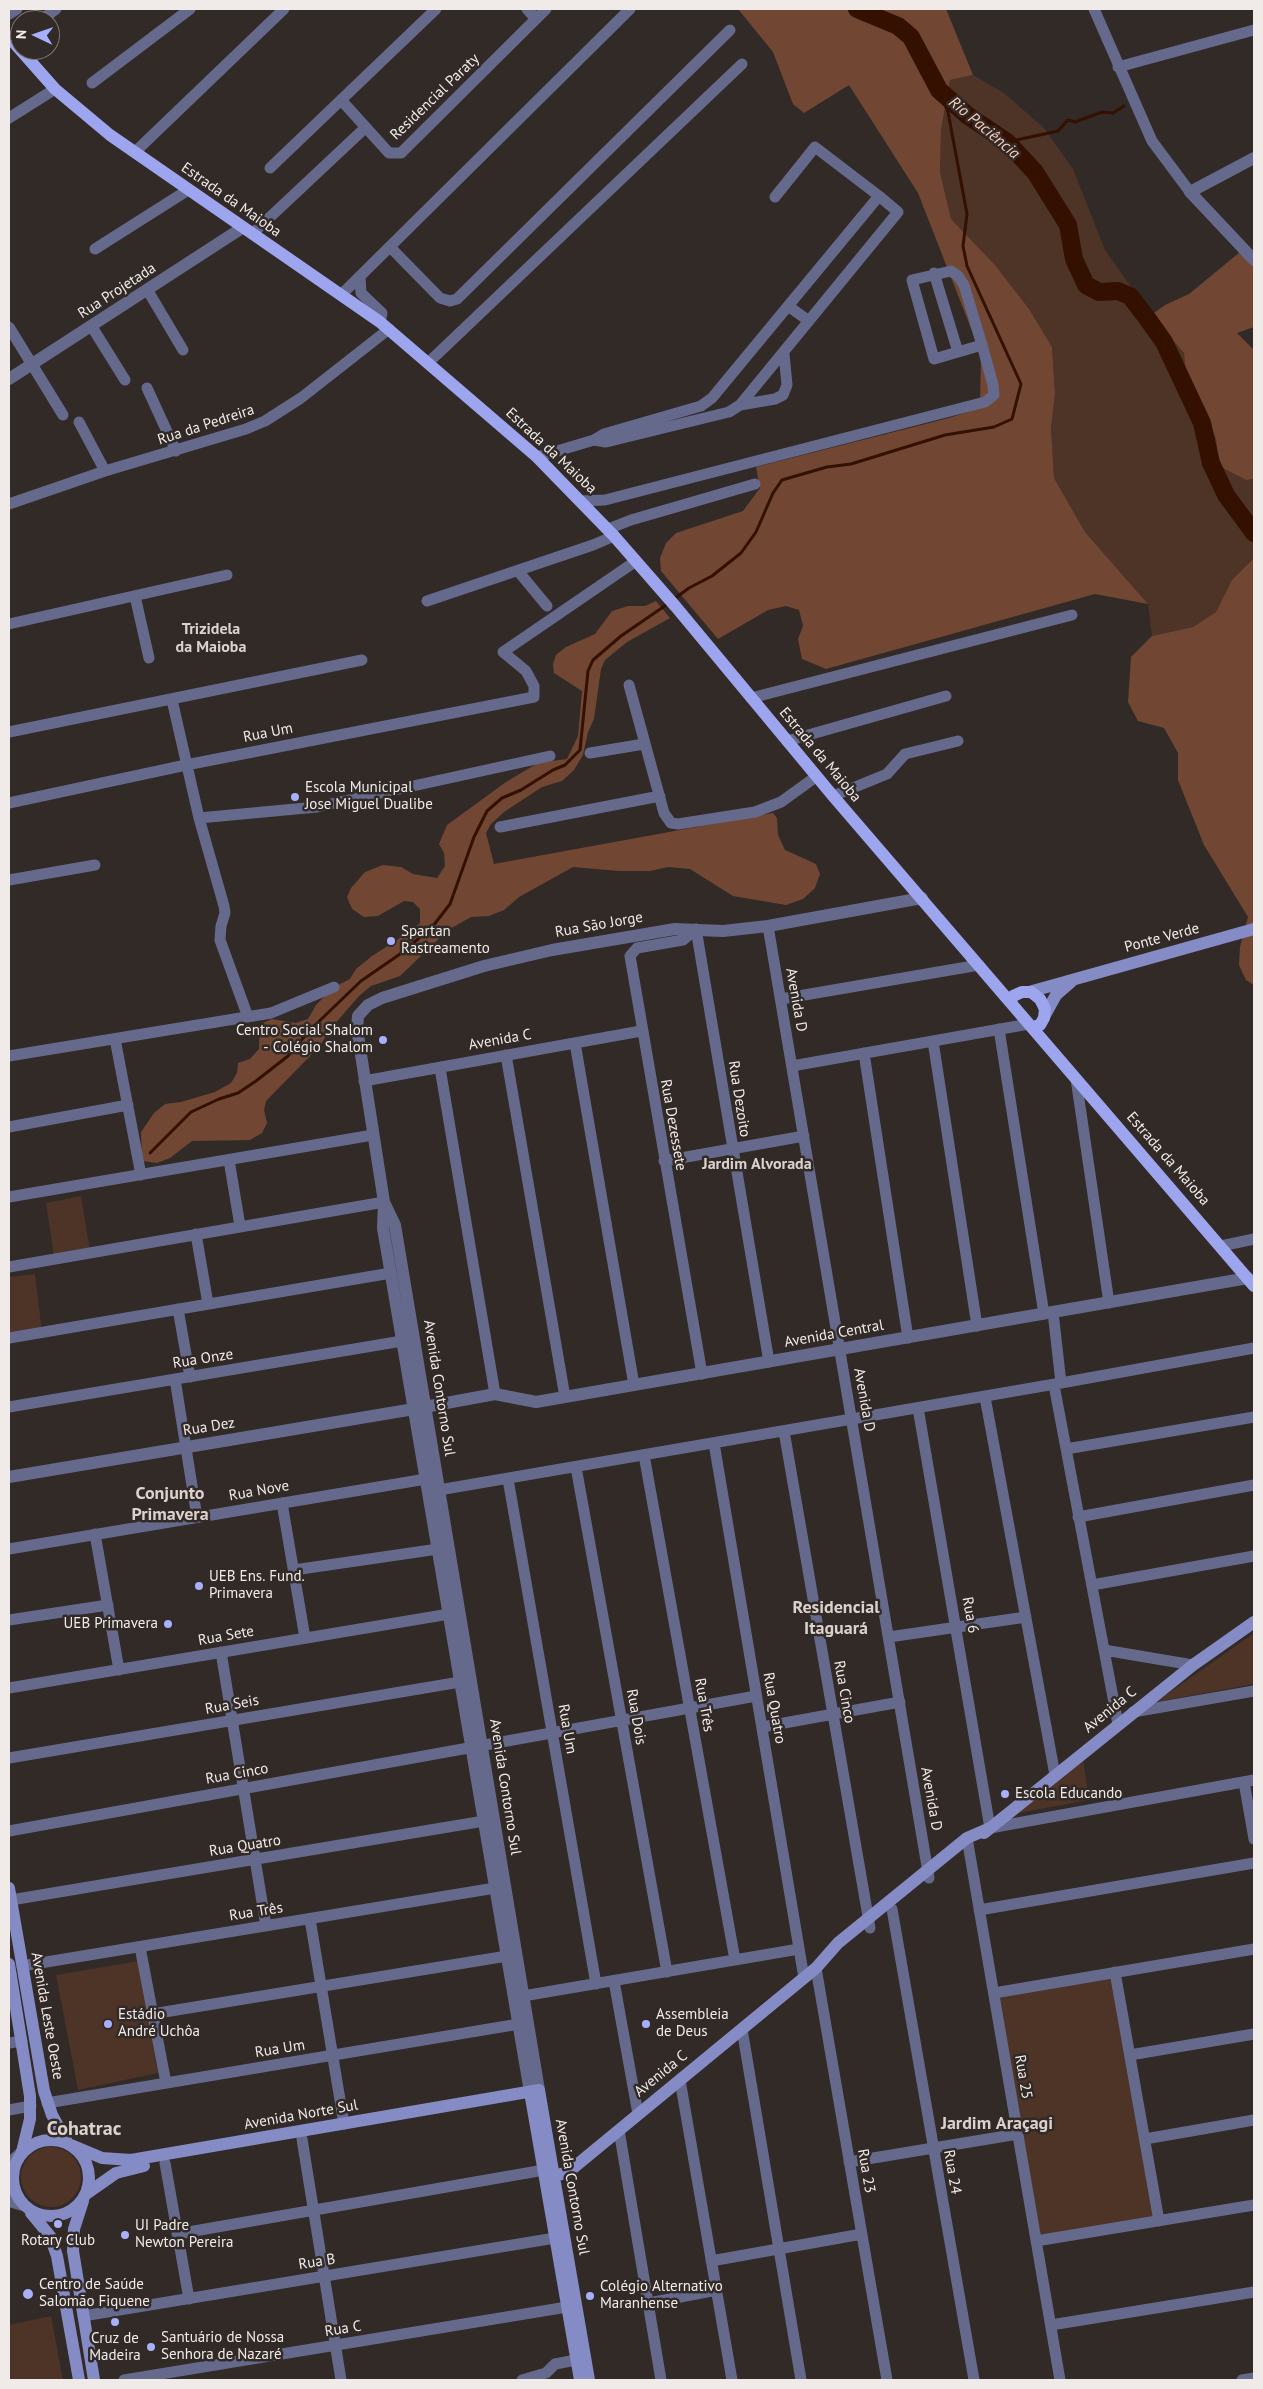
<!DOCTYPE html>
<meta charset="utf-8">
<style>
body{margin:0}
#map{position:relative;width:1263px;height:2389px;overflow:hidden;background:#322a27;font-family:"PT Sans",sans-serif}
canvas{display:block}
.frame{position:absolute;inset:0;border:10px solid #f0ebe9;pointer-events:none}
.north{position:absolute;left:10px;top:10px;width:50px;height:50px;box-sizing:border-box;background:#322a27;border:1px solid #7e7775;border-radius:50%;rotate:273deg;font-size:14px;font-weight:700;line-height:20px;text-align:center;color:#f0ebe9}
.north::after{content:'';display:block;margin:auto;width:18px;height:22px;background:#a8b0fc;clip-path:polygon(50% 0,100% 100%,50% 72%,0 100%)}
</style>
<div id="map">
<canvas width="1263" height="2389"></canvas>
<div class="frame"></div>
<div class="north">N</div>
</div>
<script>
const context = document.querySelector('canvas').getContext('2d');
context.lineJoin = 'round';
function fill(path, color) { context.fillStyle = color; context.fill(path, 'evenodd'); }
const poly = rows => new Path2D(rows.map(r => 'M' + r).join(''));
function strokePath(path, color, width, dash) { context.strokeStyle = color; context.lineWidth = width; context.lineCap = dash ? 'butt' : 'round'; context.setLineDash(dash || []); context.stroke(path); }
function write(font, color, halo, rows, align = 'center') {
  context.font = font + ' "PT Sans",sans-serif'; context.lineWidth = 5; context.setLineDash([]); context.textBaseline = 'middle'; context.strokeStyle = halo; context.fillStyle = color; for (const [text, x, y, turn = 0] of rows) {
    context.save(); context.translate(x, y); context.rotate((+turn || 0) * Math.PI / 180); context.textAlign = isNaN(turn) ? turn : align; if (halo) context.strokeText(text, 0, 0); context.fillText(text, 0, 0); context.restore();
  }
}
fill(poly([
 [973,75,1004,93,1044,128,1073,169,1105,250,1151,315,1184,353,1186,376,1205,411,1216,439,1219,466,1246,480,1254,479,1254,558,1232,580,1216,612,1193,627,1152,636,1148,604,1085,532,1054,478,1051,428,1055,394,1052,347,1029,309,995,265,951,219,940,172,941,130,950,80],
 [81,1196,90,1251,54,1256,46,1203],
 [35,1274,42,1332,9,1336,9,1277],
 [1254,1633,1254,1684,1156,1702],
 [1083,1759,1089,1800,1018,1813],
 [139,1961,158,2073,78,2090,56,1975],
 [1115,1972,1159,2221,1036,2241,994,1993],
 '21 2177a30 30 0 1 1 60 0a30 30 0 1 1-60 0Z',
 [51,2316,63,2380,9,2380,9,2325]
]), '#4e3327');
fill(poly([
 [738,9,946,9,973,75,950,80,941,130,940,172,951,219,995,265,1029,309,1052,347,1055,394,1051,428,1054,478,1085,532,1148,604,1095,594,826,669,802,659,798,639,803,626,799,610,786,606,768,610,718,639,661,571,660,558,666,543,676,533,743,511,760,488,756,467,949,418,980,408,981,354,918,193,849,85,804,113,793,104,773,52],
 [1240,252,1254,266,1254,327,1237,333,1254,350,1254,479,1246,480,1219,466,1216,439,1205,411,1186,376,1184,353,1151,315,1165,305,1189,294],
 [1254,558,1254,985,1246,980,1239,965,1240,947,1248,917,1204,845,1178,780,1178,753,1164,728,1138,721,1128,702,1131,657,1152,636,1193,627,1216,612,1232,580],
 [656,601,670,618,627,642,605,660,601,669,594,719,588,732,583,755,574,770,562,781,542,787,504,812,491,824,486,833,494,864,773,813,777,818,778,835,785,850,816,864,820,874,815,888,803,899,786,905,733,896,690,869,668,867,650,871,619,871,573,867,519,897,504,910,489,916,471,917,448,930,400,976,371,986,359,996,333,1026,318,1048,266,1101,264,1110,267,1123,262,1133,250,1140,192,1141,170,1158,157,1163,142,1161,141,1132,154,1113,165,1104,181,1102,215,1092,231,1083,237,1073,238,1063,250,1059,259,1049,260,1024,272,1019,296,1023,308,1019,316,1005,334,987,350,979,356,969,372,956,411,931,420,923,420,909,413,902,404,901,378,916,364,917,352,909,347,897,351,888,365,872,383,865,401,867,413,874,437,878,445,866,444,853,439,844,447,825,506,782,538,763,567,759,578,736,582,691,554,673,553,664,556,655,566,647,595,634,612,611,628,606,645,606]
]), '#714734');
strokePath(poly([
 [1007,142,1058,131,1068,120,1075,122,1102,112,1113,113,1124,106],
 [674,599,689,588,712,576,741,553,756,532,773,493,782,480,827,467,851,464,945,435,994,427,1012,419,1021,384,967,266,963,246,967,214,948,112,939,90],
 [150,1153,191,1112,219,1099,238,1093,256,1081,288,1056,310,1030,361,981,403,952,433,926,450,904,474,837,487,811,502,798,521,790,553,770,565,765,580,750,588,671,593,660,621,636,669,603]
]), '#341000', 3);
strokePath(poly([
 [857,9,898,26,904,31,911,37,939,90,967,115,1007,142,1035,172,1068,225,1074,259,1086,285,1099,292,1118,291,1130,296,1147,318,1164,342,1202,423,1211,463,1226,495,1254,533]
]), '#341000', 18);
strokePath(poly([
 [527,9,536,19],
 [1094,9,1152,141,1190,192],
 [9,14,17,9],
 [41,20,56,9],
 [1118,67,1254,30],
 [92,83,190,9],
 [342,101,389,153,401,153,546,9],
 [9,118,55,89],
 [135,152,284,9],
 [270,168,436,9],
 [775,197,815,147,879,196],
 [252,234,365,128],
 [391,248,440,298,450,301,457,299,730,30],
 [95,249,188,190],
 [934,273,958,352],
 [360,277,361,293,382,313,380,322],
 [148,291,183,350],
 [341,295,630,9],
 [788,306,809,321],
 [9,327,63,415],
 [92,327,125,380],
 [429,362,742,64],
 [147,388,176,451],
 [740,405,775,399,783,395,787,385,784,354],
 [79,422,105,471],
 [537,457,594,440,604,434,701,406,712,398,879,196,898,212,740,405,729,412,606,442,594,440],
 [580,501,605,500,985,402,994,395,993,385,982,345,964,285,958,276,951,271,912,280,934,359,982,345],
 [9,504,105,471,246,429,265,421,301,398,389,329],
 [608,529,631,520,755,484],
 [518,571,547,606],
 [135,596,149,658],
 [427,601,593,545,614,536],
 [9,624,227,575],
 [629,685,664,813,671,823,678,824,755,812,781,802,817,776],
 [751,698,1072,615],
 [172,700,199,818,224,906,225,913,221,926,220,940,248,1017],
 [9,732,362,660],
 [787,741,946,696],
 [590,753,644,744],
 [833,796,887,774,905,754,958,741],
 [9,803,186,765,534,697,534,686,526,671,503,652,636,561],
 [199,818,317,807,550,756],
 [500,827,660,796],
 [9,880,95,865],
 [768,926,929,1878],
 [696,929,683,940,637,948,630,956,702,1374],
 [696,929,769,1362],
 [781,999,979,965],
 [999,1029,1044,1314],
 [115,1039,141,1175],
 [933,1041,977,1326],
 [575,1043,634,1385],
 [864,1053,908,1338],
 [506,1055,565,1397],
 [9,1056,271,1013,334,987],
 [792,1066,1029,1024],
 [440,1068,495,1394],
 [1076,1079,1109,1303],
 [364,1081,641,1031],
 [9,1127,128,1105],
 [229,1160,240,1226],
 [664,1161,804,1136],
 [9,1197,373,1135],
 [196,1234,208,1304],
 [1221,1246,1254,1239],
 [9,1267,384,1202],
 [178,1309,190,1377],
 [1053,1312,1061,1383],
 [9,1338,391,1273],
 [175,1379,197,1517],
 [1054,1385,1118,1724],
 [985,1397,1055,1775],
 [9,1407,402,1341],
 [918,1408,990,1828,1254,1780],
 [784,1431,870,1928],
 [714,1443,804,1978],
 [1066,1449,1254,1417],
 [644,1455,735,1960],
 [576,1467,667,1972],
 [508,1479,596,1984],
 [439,1490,1061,1383,1254,1348],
 [282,1503,305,1638],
 [1078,1517,1254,1485],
 [95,1534,119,1670],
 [9,1549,426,1479],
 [294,1570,438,1549],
 [1092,1585,1254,1556],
 [9,1620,108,1605],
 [889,1637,1026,1617],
 [1104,1650,1193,1665],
 [221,1652,266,1926],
 [9,1688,449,1614],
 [1133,1712,1254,1691],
 [762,1727,900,1702],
 [9,1758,460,1682],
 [1244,1782,1254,1839],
 [9,1831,756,1696],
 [967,1838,1060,2380],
 [11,1900,484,1821],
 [892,1909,974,2380],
 [979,1910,1254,1863],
 [310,1919,344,2124],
 [140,1947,166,2083],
 [22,1966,495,1888],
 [816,1968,887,2380],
 [1115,1972,1159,2221],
 [614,1981,638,2114],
 [994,1993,1254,1949],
 [523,1996,799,1949],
 [152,2014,507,1956],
 [742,2029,801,2380],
 [9,2043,22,2041],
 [1130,2055,1254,2034],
 [680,2080,732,2380],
 [47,2103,519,2024],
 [9,2110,31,2106],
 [619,2130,661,2380],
 [302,2139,341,2380],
 [1145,2139,1254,2120],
 [849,2162,1018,2134],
 [165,2163,189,2299],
 [177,2234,544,2170],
 [1036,2241,1254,2205],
 [711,2261,862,2234],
 [649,2303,717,2290],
 [83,2316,555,2238],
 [1051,2325,1254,2292],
 [124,2380,567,2307],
 [522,2380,546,2373,555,2364,576,2360],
 [1242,2380,1254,2378]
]), '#656a8d', 11);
strokePath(poly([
 [1254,158,1190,192,1254,260],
 [9,379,242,228],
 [385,1204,395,1225,539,2090],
 [9,1477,414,1409,495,1394,536,1402,1248,1278],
 [530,2092,383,1228,384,1202,357,1029,358,1016,368,1005,382,998,484,966,552,950,675,929,723,931,768,926,922,898],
 [9,2164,21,2153],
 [9,2201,23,2205]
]), '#656a8d', 12);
strokePath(poly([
 [1029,992,1254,929],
 [1045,1015,1056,995,1071,982],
 [984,1833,1193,1665,1254,1622],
 [9,1888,44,2091,52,2115,68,2144],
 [9,1964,30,2096,30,2119,22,2152],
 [530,2092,580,2380],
 '13 2178a38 38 0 1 1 76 0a38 38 0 1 1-76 0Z',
 [71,2145,102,2158,131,2160,539,2090,589,2380],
 [545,2177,567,2173,816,1968,838,1943,967,1838,990,1828],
 [86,2194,116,2173,144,2166],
 [83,2201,74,2229,73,2251,94,2380],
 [31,2213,50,2236,57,2256,79,2380]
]), '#858bc5', 12);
strokePath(poly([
 [9,37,55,89,110,135,380,322,537,457,614,536,676,607,833,796,1254,1286],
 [1011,1002,1013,996,1022,992,1031,992,1040,999,1045,1009,1044,1018,1040,1025,1032,1027]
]), '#9ea5ef', 12);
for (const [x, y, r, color] of [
 [295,797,5,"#a8b0fc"],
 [391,941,5,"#a8b0fc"],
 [383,1040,5,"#a8b0fc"],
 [199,1586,5,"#a8b0fc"],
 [168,1624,5,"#a8b0fc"],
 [1005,1794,5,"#a8b0fc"],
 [108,2024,5,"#a8b0fc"],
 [646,2024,5,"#a8b0fc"],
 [58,2224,5,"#a8b0fc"],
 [125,2235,5,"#a8b0fc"],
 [28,2294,6,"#a8b0fc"],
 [590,2296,5,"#a8b0fc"],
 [115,2322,5,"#a8b0fc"],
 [151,2347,5,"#a8b0fc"]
]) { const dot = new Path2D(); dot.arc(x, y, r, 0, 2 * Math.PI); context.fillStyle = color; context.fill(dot); strokePath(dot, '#322a27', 2); }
write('15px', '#f0ebe9', '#322a27', [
 ["Residencial Paraty",435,97,-44],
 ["Estrada da Maioba",231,200,35],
 ["Rua Projetada",117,291,-33],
 ["Rua da Pedreira",206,425,-18],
 ["Estrada da Maioba",551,451,43],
 ["Rua Um",268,733,-11],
 ["Estrada da Maioba",820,755,50],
 ["Rua São Jorge",599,925,-10],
 ["Ponte Verde",1162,938,-15],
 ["Avenida D",796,1000,80],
 ["Avenida C",500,1040,-10],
 ["Rua Dezoito",739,1099,81],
 ["Rua Dezessete",673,1125,80],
 ["Estrada da Maioba",1168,1159,49],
 ["Avenida Central",834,1334,-10],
 ["Rua Onze",203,1359,-9],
 ["Avenida Contorno Sul",439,1388,81],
 ["Avenida D",864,1400,80],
 ["Rua Dez",209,1427,-9],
 ["Rua Nove",259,1491,-10],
 ["Rua 6",970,1615,80],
 ["Rua Sete",226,1636,-10],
 ["Rua Cinco",844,1692,80],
 ["Rua Seis",232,1705,-10],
 ["Rua Três",704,1705,80],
 ["Rua Quatro",774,1708,80],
 ["Avenida C",1110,1710,-39],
 ["Rua Dois",636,1717,80],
 ["Rua Um",567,1729,80],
 ["Rua Cinco",237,1774,-10],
 ["Avenida Contorno Sul",505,1787,81],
 ["Avenida D",931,1799,80],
 ["Rua Quatro",245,1846,-9],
 ["Rua Três",256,1912,-9],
 ["Avenida Leste Oeste",47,2016,80],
 ["Rua Um",280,2049,-9],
 ["Avenida C",661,2074,-39],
 ["Rua 25",1023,2077,80],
 ["Avenida Norte Sul",301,2115,-10],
 ["Rua 23",866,2171,80],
 ["Rua 24",952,2172,80],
 ["Avenida Contorno Sul",572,2187,80],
 ["Rua B",317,2262,-9],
 ["Rua C",343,2329,-9]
]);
write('15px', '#f0ebe9', '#322a27', [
 ["Escola Municipal",305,788],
 ["Jose Miguel Dualibe",305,805],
 ["Spartan",401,932],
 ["Rastreamento",401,949],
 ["Centro Social Shalom",373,1031,"right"],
 ["- Colégio Shalom",373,1048,"right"],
 ["UEB Ens. Fund.",209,1577],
 ["Primavera",209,1594],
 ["UEB Primavera",158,1624,"right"],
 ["Escola Educando",1015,1794],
 ["Estádio",118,2015],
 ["André Uchôa",118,2032],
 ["Assembleia",656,2015],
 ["de Deus",656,2032],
 ["UI Padre",135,2226],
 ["Newton Pereira",135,2243],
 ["Rotary Club",58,2241,"center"],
 ["Centro de Saúde",39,2285],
 ["Salomão Fiquene",39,2302],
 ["Colégio Alternativo",600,2287],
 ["Maranhense",600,2304],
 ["Santuário de Nossa",161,2338],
 ["Senhora de Nazaré",161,2355],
 ["Cruz de",115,2339,"center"],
 ["Madeira",115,2356,"center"]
], 'left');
write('italic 16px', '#f9ccb9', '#322a27', [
 ["Rio Paciência",984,128,40]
]);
write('bold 16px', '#dbd1cd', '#322a27', [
 ["Trizidela",211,629],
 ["da Maioba",211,647],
 ["Jardim Alvorada",757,1164]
]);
write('bold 18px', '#dbd1cd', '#322a27', [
 ["Conjunto",170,1494],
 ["Primavera",170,1515],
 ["Residencial",836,1608],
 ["Itaguará",836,1629],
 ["Jardim Araçagi",997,2124]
]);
write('bold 20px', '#dbd1cd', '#322a27', [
 ["Cohatrac",84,2129]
]);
</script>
